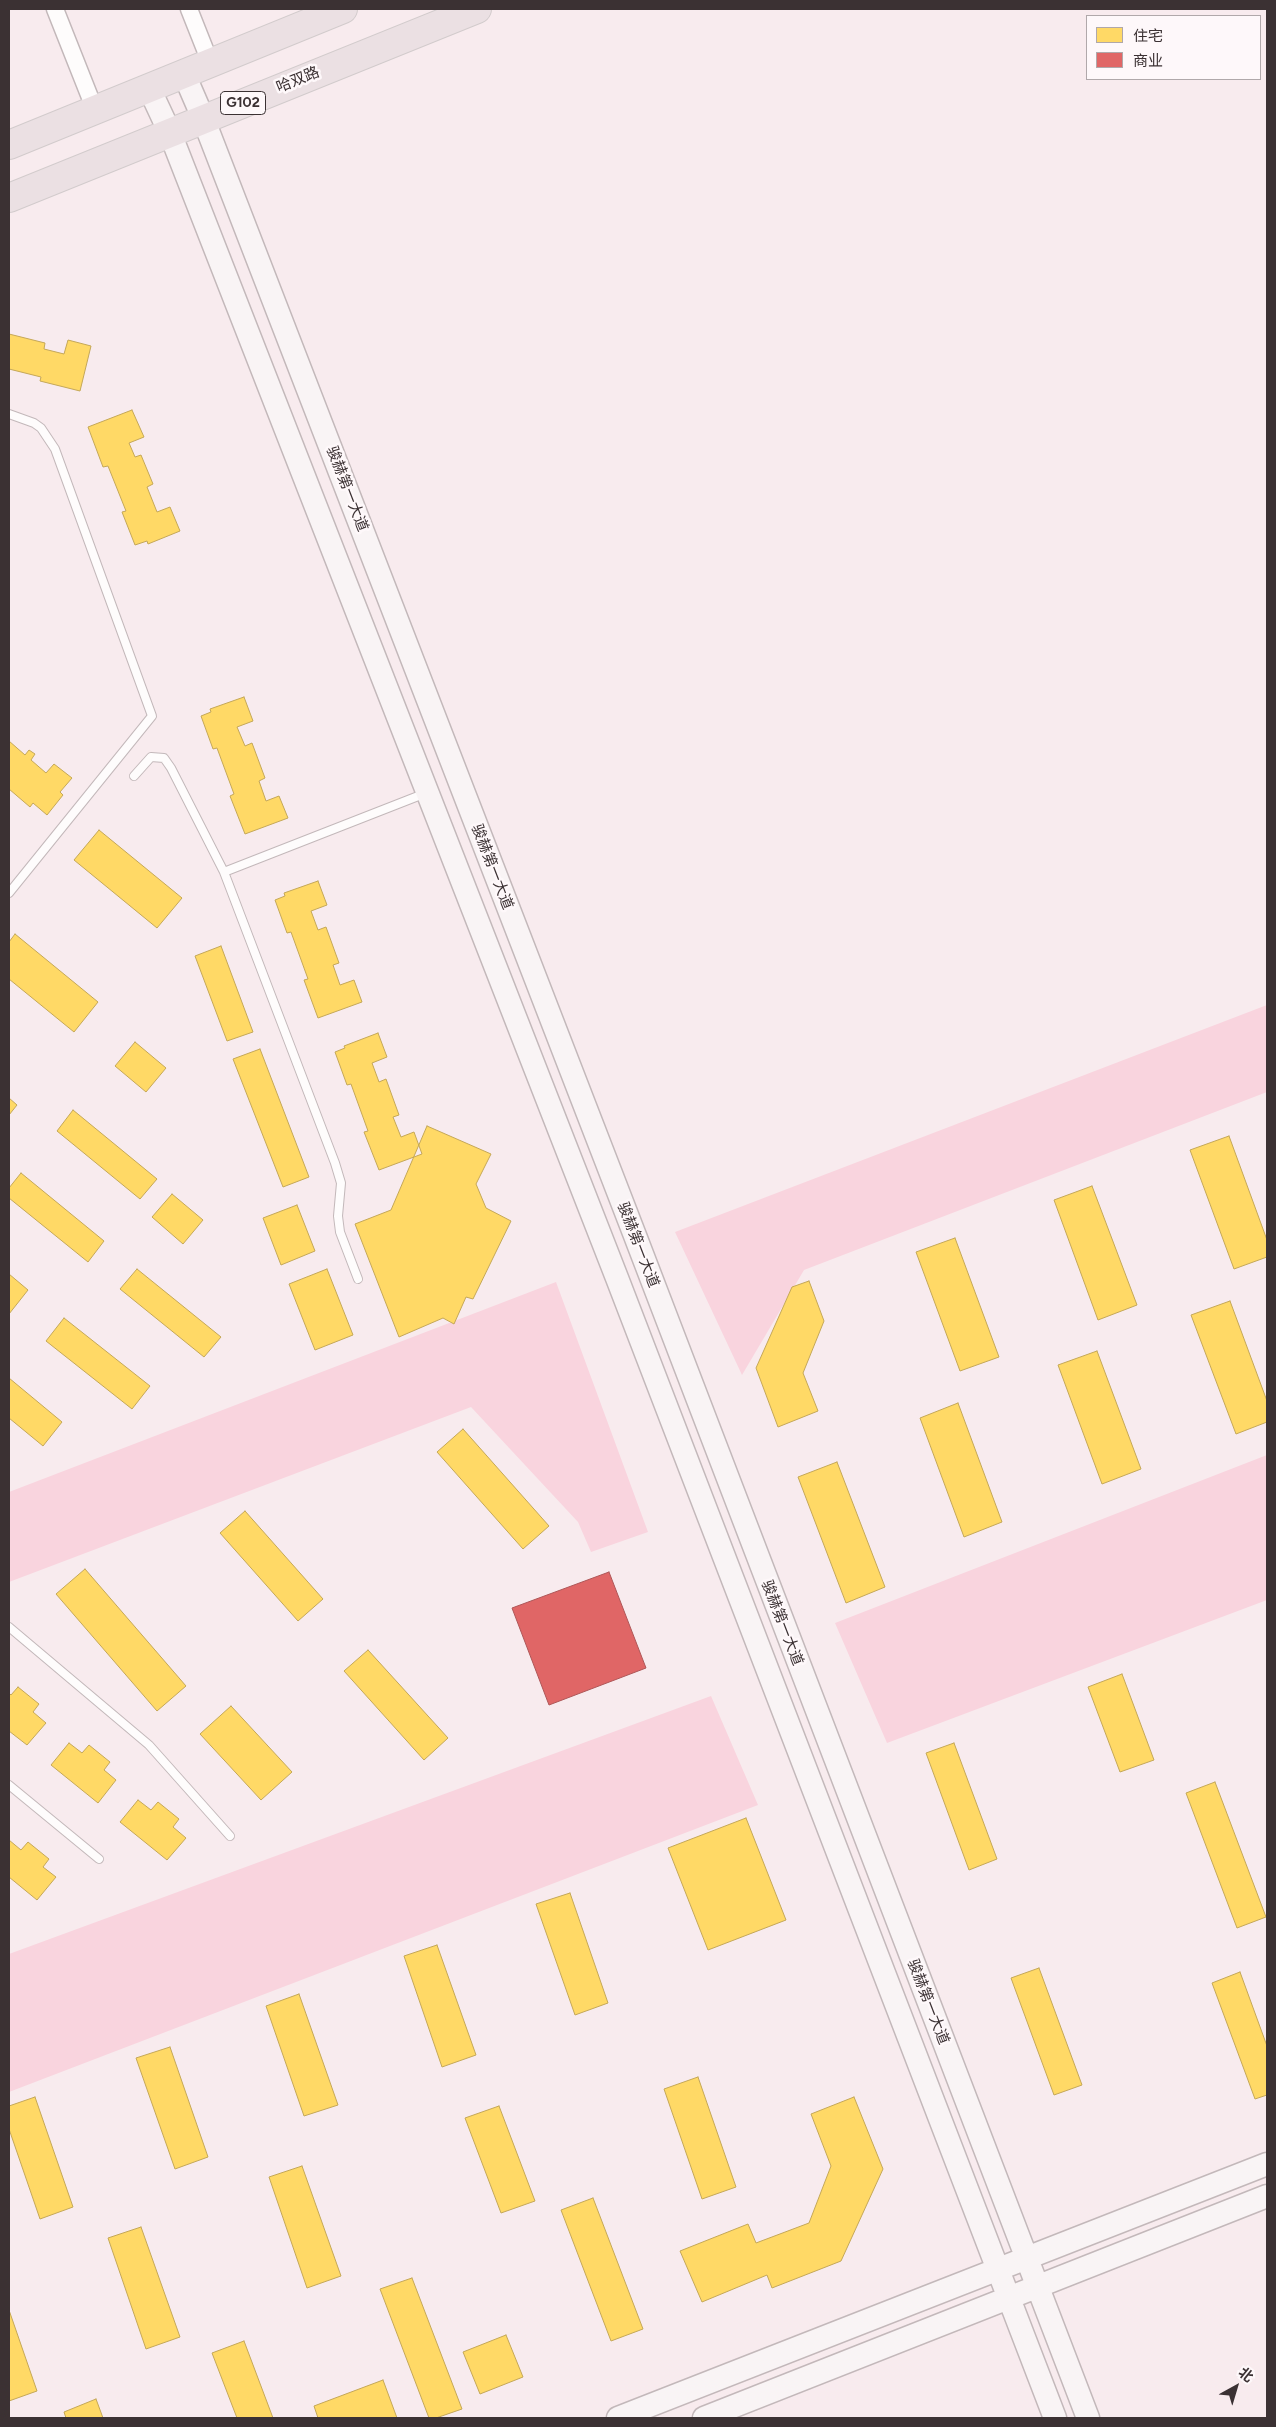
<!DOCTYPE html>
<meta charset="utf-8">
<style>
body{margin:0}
#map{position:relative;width:1276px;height:2427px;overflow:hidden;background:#f8ebee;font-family:Figtree,"Noto Sans SC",sans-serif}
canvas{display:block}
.frame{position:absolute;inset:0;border:10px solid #3b3133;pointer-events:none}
.legend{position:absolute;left:1086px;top:15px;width:175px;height:65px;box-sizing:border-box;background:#fef8fa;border:1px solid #b0a8aa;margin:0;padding:6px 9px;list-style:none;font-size:15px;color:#3b3133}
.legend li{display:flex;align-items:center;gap:10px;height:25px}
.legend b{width:25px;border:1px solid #b0a8aa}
.north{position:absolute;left:1211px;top:2362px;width:50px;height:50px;-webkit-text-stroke:4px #fef8fa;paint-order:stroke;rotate:39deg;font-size:14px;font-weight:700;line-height:20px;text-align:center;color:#3b3133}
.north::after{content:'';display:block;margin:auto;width:18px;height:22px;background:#3b3133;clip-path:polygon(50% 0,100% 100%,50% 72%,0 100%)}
</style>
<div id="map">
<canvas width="1276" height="2427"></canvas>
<div class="frame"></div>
<ul class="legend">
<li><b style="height:14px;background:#ffd966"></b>住宅</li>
<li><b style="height:14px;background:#e06666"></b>商业</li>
</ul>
<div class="north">北</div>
</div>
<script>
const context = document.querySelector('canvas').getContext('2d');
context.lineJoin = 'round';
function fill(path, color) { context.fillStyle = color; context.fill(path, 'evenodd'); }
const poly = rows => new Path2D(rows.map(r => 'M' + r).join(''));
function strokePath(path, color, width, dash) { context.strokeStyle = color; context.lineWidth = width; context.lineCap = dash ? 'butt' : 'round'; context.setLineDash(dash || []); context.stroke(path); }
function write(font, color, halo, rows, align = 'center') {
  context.font = font + ' Figtree,"Noto Sans SC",sans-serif'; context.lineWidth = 5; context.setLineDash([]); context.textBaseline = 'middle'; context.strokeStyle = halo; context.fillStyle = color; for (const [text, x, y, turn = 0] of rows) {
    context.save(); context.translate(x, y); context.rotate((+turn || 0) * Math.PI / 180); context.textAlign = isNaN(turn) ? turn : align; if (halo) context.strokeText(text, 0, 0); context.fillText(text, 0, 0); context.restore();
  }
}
fill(poly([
 [1267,1005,1267,1092,804,1270,742,1375,675,1232],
 [556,1282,648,1532,591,1552,578,1522,471,1407,9,1582,9,1492],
 [1267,1455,1267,1600,887,1743,835,1623],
 [711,1696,758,1805,9,2092,9,1954]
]), '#f9d4de');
const homes = poly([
 [9,334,45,343,44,349,64,354,68,340,91,346,80,391,40,381,41,377,9,369,9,334],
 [132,410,144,437,129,443,135,457,141,455,153,484,147,487,157,512,170,507,180,531,148,544,147,541,135,545,122,512,126,511,108,466,103,467,88,427,132,410],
 [244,697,253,721,237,727,245,746,252,743,265,778,259,781,266,801,279,796,288,818,245,834,230,796,234,794,217,748,213,749,201,716,211,712,210,709,244,697],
 [9,741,25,755,29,750,35,754,31,760,46,773,54,764,72,778,60,792,63,795,47,815,33,803,30,807,9,789,9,741],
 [99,830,182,898,157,928,74,860,99,830],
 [318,881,327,905,311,911,318,930,326,927,339,963,333,965,340,985,354,980,362,1002,318,1018,304,980,308,979,291,932,287,933,275,900,285,896,284,893,318,881],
 [15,934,98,1002,74,1032,9,979,9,942,15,934],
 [221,946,253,1032,227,1041,195,956,221,946],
 [378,1033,387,1057,372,1063,379,1082,386,1079,399,1115,393,1117,401,1137,414,1132,422,1154,379,1170,364,1132,368,1131,351,1084,347,1085,335,1052,345,1048,344,1046,378,1033],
 [135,1042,166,1068,146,1092,115,1066,135,1042],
 [260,1049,309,1177,283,1187,233,1059,260,1049],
 [9,1098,17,1105,9,1115,9,1098],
 [73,1110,157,1179,140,1199,57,1131,73,1110],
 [427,1126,491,1154,476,1184,486,1208,511,1221,473,1299,466,1297,454,1324,443,1318,399,1337,355,1224,391,1210,427,1126],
 [1229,1136,1267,1240,1267,1257,1234,1269,1190,1150,1229,1136],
 [21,1173,104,1241,88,1262,9,1198,9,1188,21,1173],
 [1092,1186,1137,1305,1098,1320,1054,1200,1092,1186],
 [172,1194,203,1220,183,1244,152,1217,172,1194],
 [297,1205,315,1251,281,1265,263,1218,297,1205],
 [955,1238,999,1357,960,1371,916,1252,955,1238],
 [137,1269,221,1337,204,1357,120,1289,137,1269],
 [327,1269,353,1335,315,1350,289,1284,327,1269],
 [9,1274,28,1290,9,1314,9,1274],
 [809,1281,824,1321,803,1373,818,1411,778,1427,756,1368,792,1287,809,1281],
 [1230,1301,1267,1401,1267,1422,1236,1434,1191,1315,1230,1301],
 [64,1318,150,1386,132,1409,46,1341,64,1318],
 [1097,1351,1141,1469,1102,1484,1058,1365,1097,1351],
 [9,1378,62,1422,43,1446,9,1418,9,1378],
 [958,1403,1002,1522,964,1537,920,1418,958,1403],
 [463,1429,549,1526,523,1549,437,1452,463,1429],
 [837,1462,885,1587,846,1603,798,1477,837,1462],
 [245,1511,323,1599,298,1621,220,1533,245,1511],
 [85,1569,186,1686,157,1711,56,1594,85,1569],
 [368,1650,448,1738,424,1760,344,1671,368,1650],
 [1122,1674,1154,1760,1120,1772,1088,1687,1122,1674],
 [18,1687,39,1704,33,1712,46,1723,27,1745,9,1731,9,1693,11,1695,18,1687],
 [231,1706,292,1772,261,1800,200,1734,231,1706],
 [69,1743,82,1753,89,1745,110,1762,104,1770,116,1780,98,1803,51,1765,69,1743],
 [954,1743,997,1859,969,1870,926,1753,954,1743],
 [1215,1782,1266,1917,1237,1928,1186,1793,1215,1782],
 [138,1800,151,1810,158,1802,179,1819,173,1827,186,1838,167,1860,120,1822,138,1800],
 [746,1818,786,1920,708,1950,668,1848,746,1818],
 [9,1840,21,1850,28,1842,49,1859,43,1867,56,1877,37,1900,9,1877,9,1840],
 [570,1893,608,2003,575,2015,536,1904,570,1893],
 [437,1945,476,2055,442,2067,404,1956,437,1945],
 [1039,1968,1082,2085,1054,2095,1011,1978,1039,1968],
 [1240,1972,1267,2046,1267,2095,1255,2099,1212,1983,1240,1972],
 [299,1994,338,2105,304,2116,266,2006,299,1994],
 [170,2047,208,2157,175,2169,136,2058,170,2047],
 [698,2077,736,2187,702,2199,664,2089,698,2077],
 [35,2097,73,2207,40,2219,9,2129,9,2106,35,2097],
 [854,2097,883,2169,841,2261,772,2288,767,2275,702,2302,680,2251,748,2224,756,2243,809,2223,831,2166,811,2114,854,2097],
 [499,2106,535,2201,501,2213,465,2118,499,2106],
 [302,2166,341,2276,307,2288,269,2177,302,2166],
 [593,2198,643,2329,611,2341,561,2210,593,2198],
 [141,2227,180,2337,146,2349,108,2238,141,2227],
 [412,2278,462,2409,436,2418,429,2418,380,2289,412,2278],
 [9,2310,37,2391,9,2401,9,2310],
 [506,2335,523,2377,480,2394,463,2352,506,2335],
 [244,2341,273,2418,237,2418,212,2353,244,2341],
 [383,2380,397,2418,318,2418,314,2406,383,2380],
 [96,2399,103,2418,66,2418,64,2412,96,2399]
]);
fill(homes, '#ffd966');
strokePath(homes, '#c4a757', 1);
const shops = poly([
 [609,1572,646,1668,549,1705,512,1608,609,1572]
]);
fill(shops, '#e06666');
strokePath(shops, '#ae5657', 1);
const lane = poly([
 [9,414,34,423,41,428,55,449,152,716,9,893],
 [134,776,151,757,164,758,171,768,224,872,426,793],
 [224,872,335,1163,341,1183,338,1216,340,1232,358,1279],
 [9,1627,149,1745,230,1836],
 [9,1785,99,1859]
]);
const street = poly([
 [55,9,95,110],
 [189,9,210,62]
]);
const secondary = poly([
 [184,74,203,118,634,1233,1088,2418],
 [149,88,170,133,617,1278,1055,2418],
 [618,2418,1267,2164],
 [704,2418,1267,2196]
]);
const highway = poly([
 [9,145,343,9],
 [9,198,477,9]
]);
strokePath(lane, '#c3b8ba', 10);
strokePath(street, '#c3b8ba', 19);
strokePath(secondary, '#c3b8ba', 25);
strokePath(highway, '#d2cbcc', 30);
strokePath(lane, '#fefcfc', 8);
strokePath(street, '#fefcfc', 16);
strokePath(secondary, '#f9f4f5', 22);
strokePath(highway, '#ebe0e3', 28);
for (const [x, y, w] of [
 [243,103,45]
]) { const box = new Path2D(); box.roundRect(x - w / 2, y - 11.5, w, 23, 4); context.fillStyle = '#fef8fa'; context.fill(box); strokePath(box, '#3b3133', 1); }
write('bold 14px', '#3b3133', null, [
 ["G102",243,103]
]);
write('15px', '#3b3133', '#fef8fa', [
 ["哈双路",298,80,-22],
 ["骏赫第一大道",347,489,69],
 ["骏赫第一大道",492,867,69],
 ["骏赫第一大道",638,1245,69],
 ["骏赫第一大道",782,1623,69],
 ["骏赫第一大道",928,2002,69]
]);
</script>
